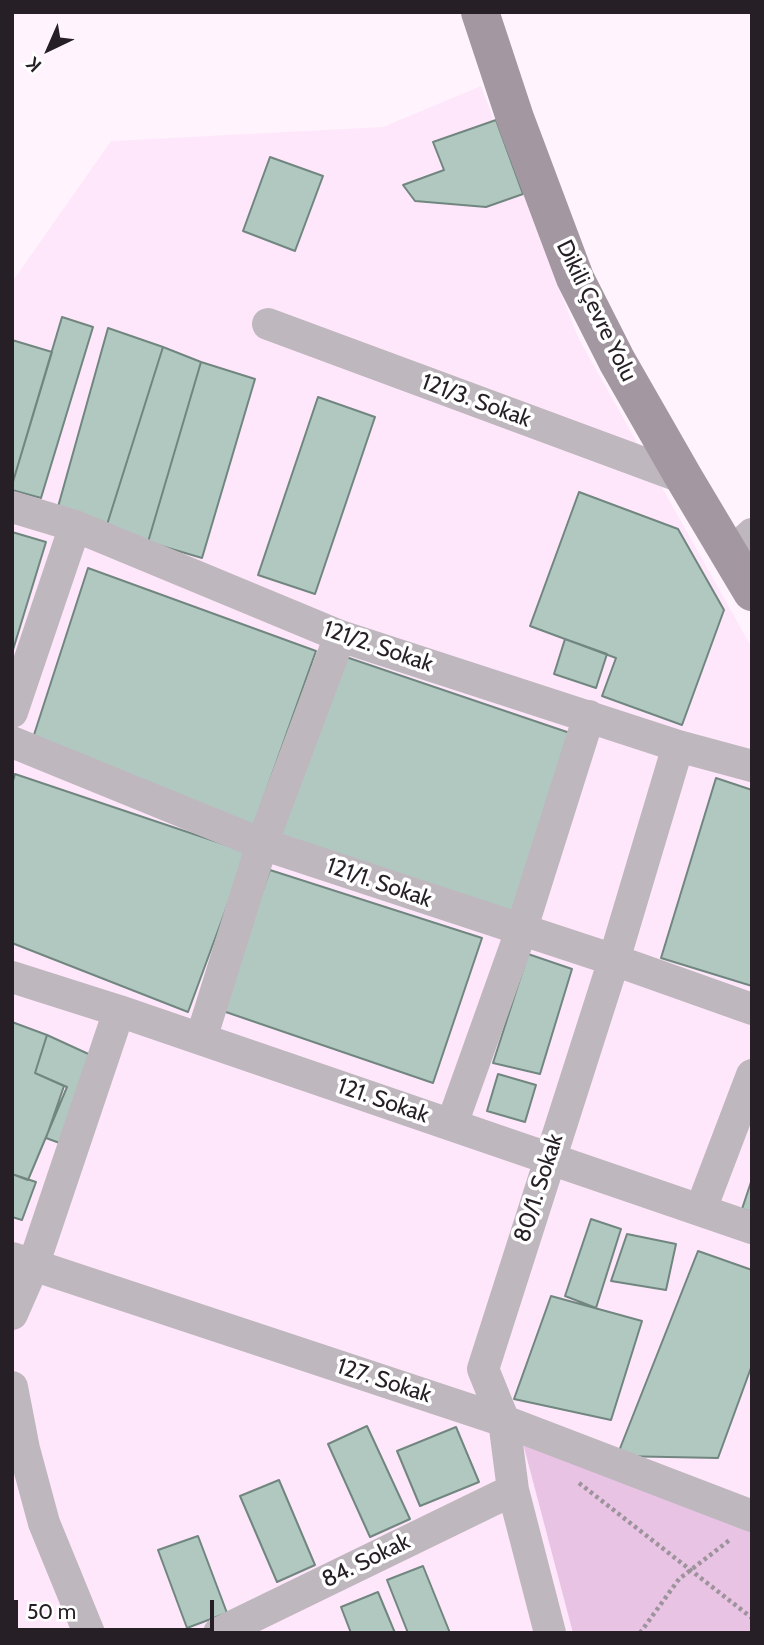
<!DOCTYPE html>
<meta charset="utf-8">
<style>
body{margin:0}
#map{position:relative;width:764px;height:1645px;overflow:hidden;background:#fff4fd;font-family:Cabin,sans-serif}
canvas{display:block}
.frame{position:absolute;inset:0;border:14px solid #261f25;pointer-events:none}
.north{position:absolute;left:14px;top:14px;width:70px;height:70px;-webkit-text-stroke:5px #fff;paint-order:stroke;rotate:224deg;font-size:19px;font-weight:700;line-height:28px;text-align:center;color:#261f25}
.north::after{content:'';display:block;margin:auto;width:24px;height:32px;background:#261f25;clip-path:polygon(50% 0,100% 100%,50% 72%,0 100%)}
.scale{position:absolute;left:14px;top:1600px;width:200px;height:32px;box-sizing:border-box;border:4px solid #261f25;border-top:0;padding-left:9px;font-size:21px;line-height:24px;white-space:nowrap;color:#261f25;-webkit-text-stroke:5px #fff;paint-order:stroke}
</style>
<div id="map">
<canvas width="764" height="1645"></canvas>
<div class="frame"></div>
<div class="north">K</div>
<div class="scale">50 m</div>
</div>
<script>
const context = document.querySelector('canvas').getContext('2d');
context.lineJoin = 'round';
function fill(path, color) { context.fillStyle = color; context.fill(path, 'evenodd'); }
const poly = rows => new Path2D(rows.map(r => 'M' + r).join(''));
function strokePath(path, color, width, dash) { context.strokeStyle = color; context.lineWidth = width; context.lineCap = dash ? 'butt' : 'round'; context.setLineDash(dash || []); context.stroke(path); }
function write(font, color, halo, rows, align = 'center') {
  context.font = font + ' Cabin,sans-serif'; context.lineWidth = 7; context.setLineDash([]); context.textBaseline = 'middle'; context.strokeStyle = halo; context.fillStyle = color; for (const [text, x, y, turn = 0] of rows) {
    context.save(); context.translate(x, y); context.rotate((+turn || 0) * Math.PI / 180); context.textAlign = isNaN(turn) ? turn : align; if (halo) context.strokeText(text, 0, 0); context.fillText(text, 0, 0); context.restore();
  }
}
fill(poly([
 [481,86,578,337,752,648,752,1633,12,1633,12,282,111,141,383,127]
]), '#ffe7fb');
fill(poly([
 [521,1436,752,1519,752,1633,573,1633]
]), '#e9c3e4');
const building = poly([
 [496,120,523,194,486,207,415,201,403,185,444,170,433,142,496,120],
 [270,157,323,176,295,251,243,231,270,157],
 [62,317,93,327,41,498,12,490,12,485,62,317],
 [108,328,163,347,105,531,56,514,108,328],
 [12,340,52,352,12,485,12,340],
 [163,347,201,362,148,542,105,531,163,347],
 [201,362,255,379,202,558,148,542,201,362],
 [318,397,375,417,315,594,258,575,318,397],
 [579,492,678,529,724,610,682,725,602,696,616,658,530,626,579,492],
 [12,532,46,542,12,653,12,532],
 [88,568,316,651,253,828,31,744,88,568],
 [565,639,607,654,596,688,554,674,565,639],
 [346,657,570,733,514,912,275,836,346,657],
 [15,774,247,852,188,1012,12,943,12,784,15,774],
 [716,778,752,790,752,986,661,958,716,778],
 [270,870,482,938,433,1083,220,1010,270,870],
 [528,954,572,969,540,1074,493,1063,528,954],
 [12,1022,47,1035,35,1073,67,1087,28,1180,12,1174,12,1022],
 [47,1035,95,1057,65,1145,46,1138,64,1086,35,1073,47,1035],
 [498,1074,536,1085,525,1122,487,1111,498,1074],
 [12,1174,36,1182,22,1220,12,1217,12,1174],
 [752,1179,752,1212,742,1209,752,1179],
 [591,1219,621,1229,596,1308,565,1296,591,1219],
 [627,1234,676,1244,666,1290,611,1281,627,1234],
 [698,1251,752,1270,752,1365,718,1458,617,1456,698,1251],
 [551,1296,642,1321,611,1420,514,1399,551,1296],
 [367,1426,410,1519,370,1537,328,1444,367,1426],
 [456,1427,479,1482,420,1506,397,1451,456,1427],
 [279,1480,315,1565,277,1582,240,1496,279,1480],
 [198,1536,227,1613,187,1628,158,1550,198,1536],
 [423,1566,450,1633,408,1633,387,1580,423,1566],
 [378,1592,395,1633,351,1633,341,1607,378,1592]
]);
fill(building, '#b1c8c1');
strokePath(building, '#70867f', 2);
strokePath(poly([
 [579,1483,752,1618],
 [640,1633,679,1579,731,1539]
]), '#9c939b', 4.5, [3.5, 3.5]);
strokePath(poly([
 [268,324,684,478],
 [12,507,75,526,340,636,678,746,752,766],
 [730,554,752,534],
 [12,712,75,526],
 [12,742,262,844,614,960,752,1009],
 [12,977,119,1011,752,1228],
 [201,1039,262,844,340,636],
 [452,1124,521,931,589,716],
 [701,1209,752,1075],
 [12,1258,504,1421,752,1516],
 [12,1314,33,1266,119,1011],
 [12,1387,24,1449,44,1523,89,1633],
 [219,1633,513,1490],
 [550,1633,513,1490,504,1421,483,1369,614,960,678,746]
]), '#bfb7be', 32);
strokePath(poly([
 [480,12,515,118,575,278,617,361,684,478,752,592]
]), '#a398a1', 38);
write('23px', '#261f25', '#fff', [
 ["Dikili Çevre Yolu",596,311,64],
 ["121/3. Sokak",476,401,20],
 ["121/2. Sokak",378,647,19],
 ["121/1. Sokak",379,883,19],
 ["121. Sokak",383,1101,19],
 ["80/1. Sokak",539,1188,-72],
 ["127. Sokak",384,1381,18],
 ["84. Sokak",366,1561,-26]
]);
</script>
